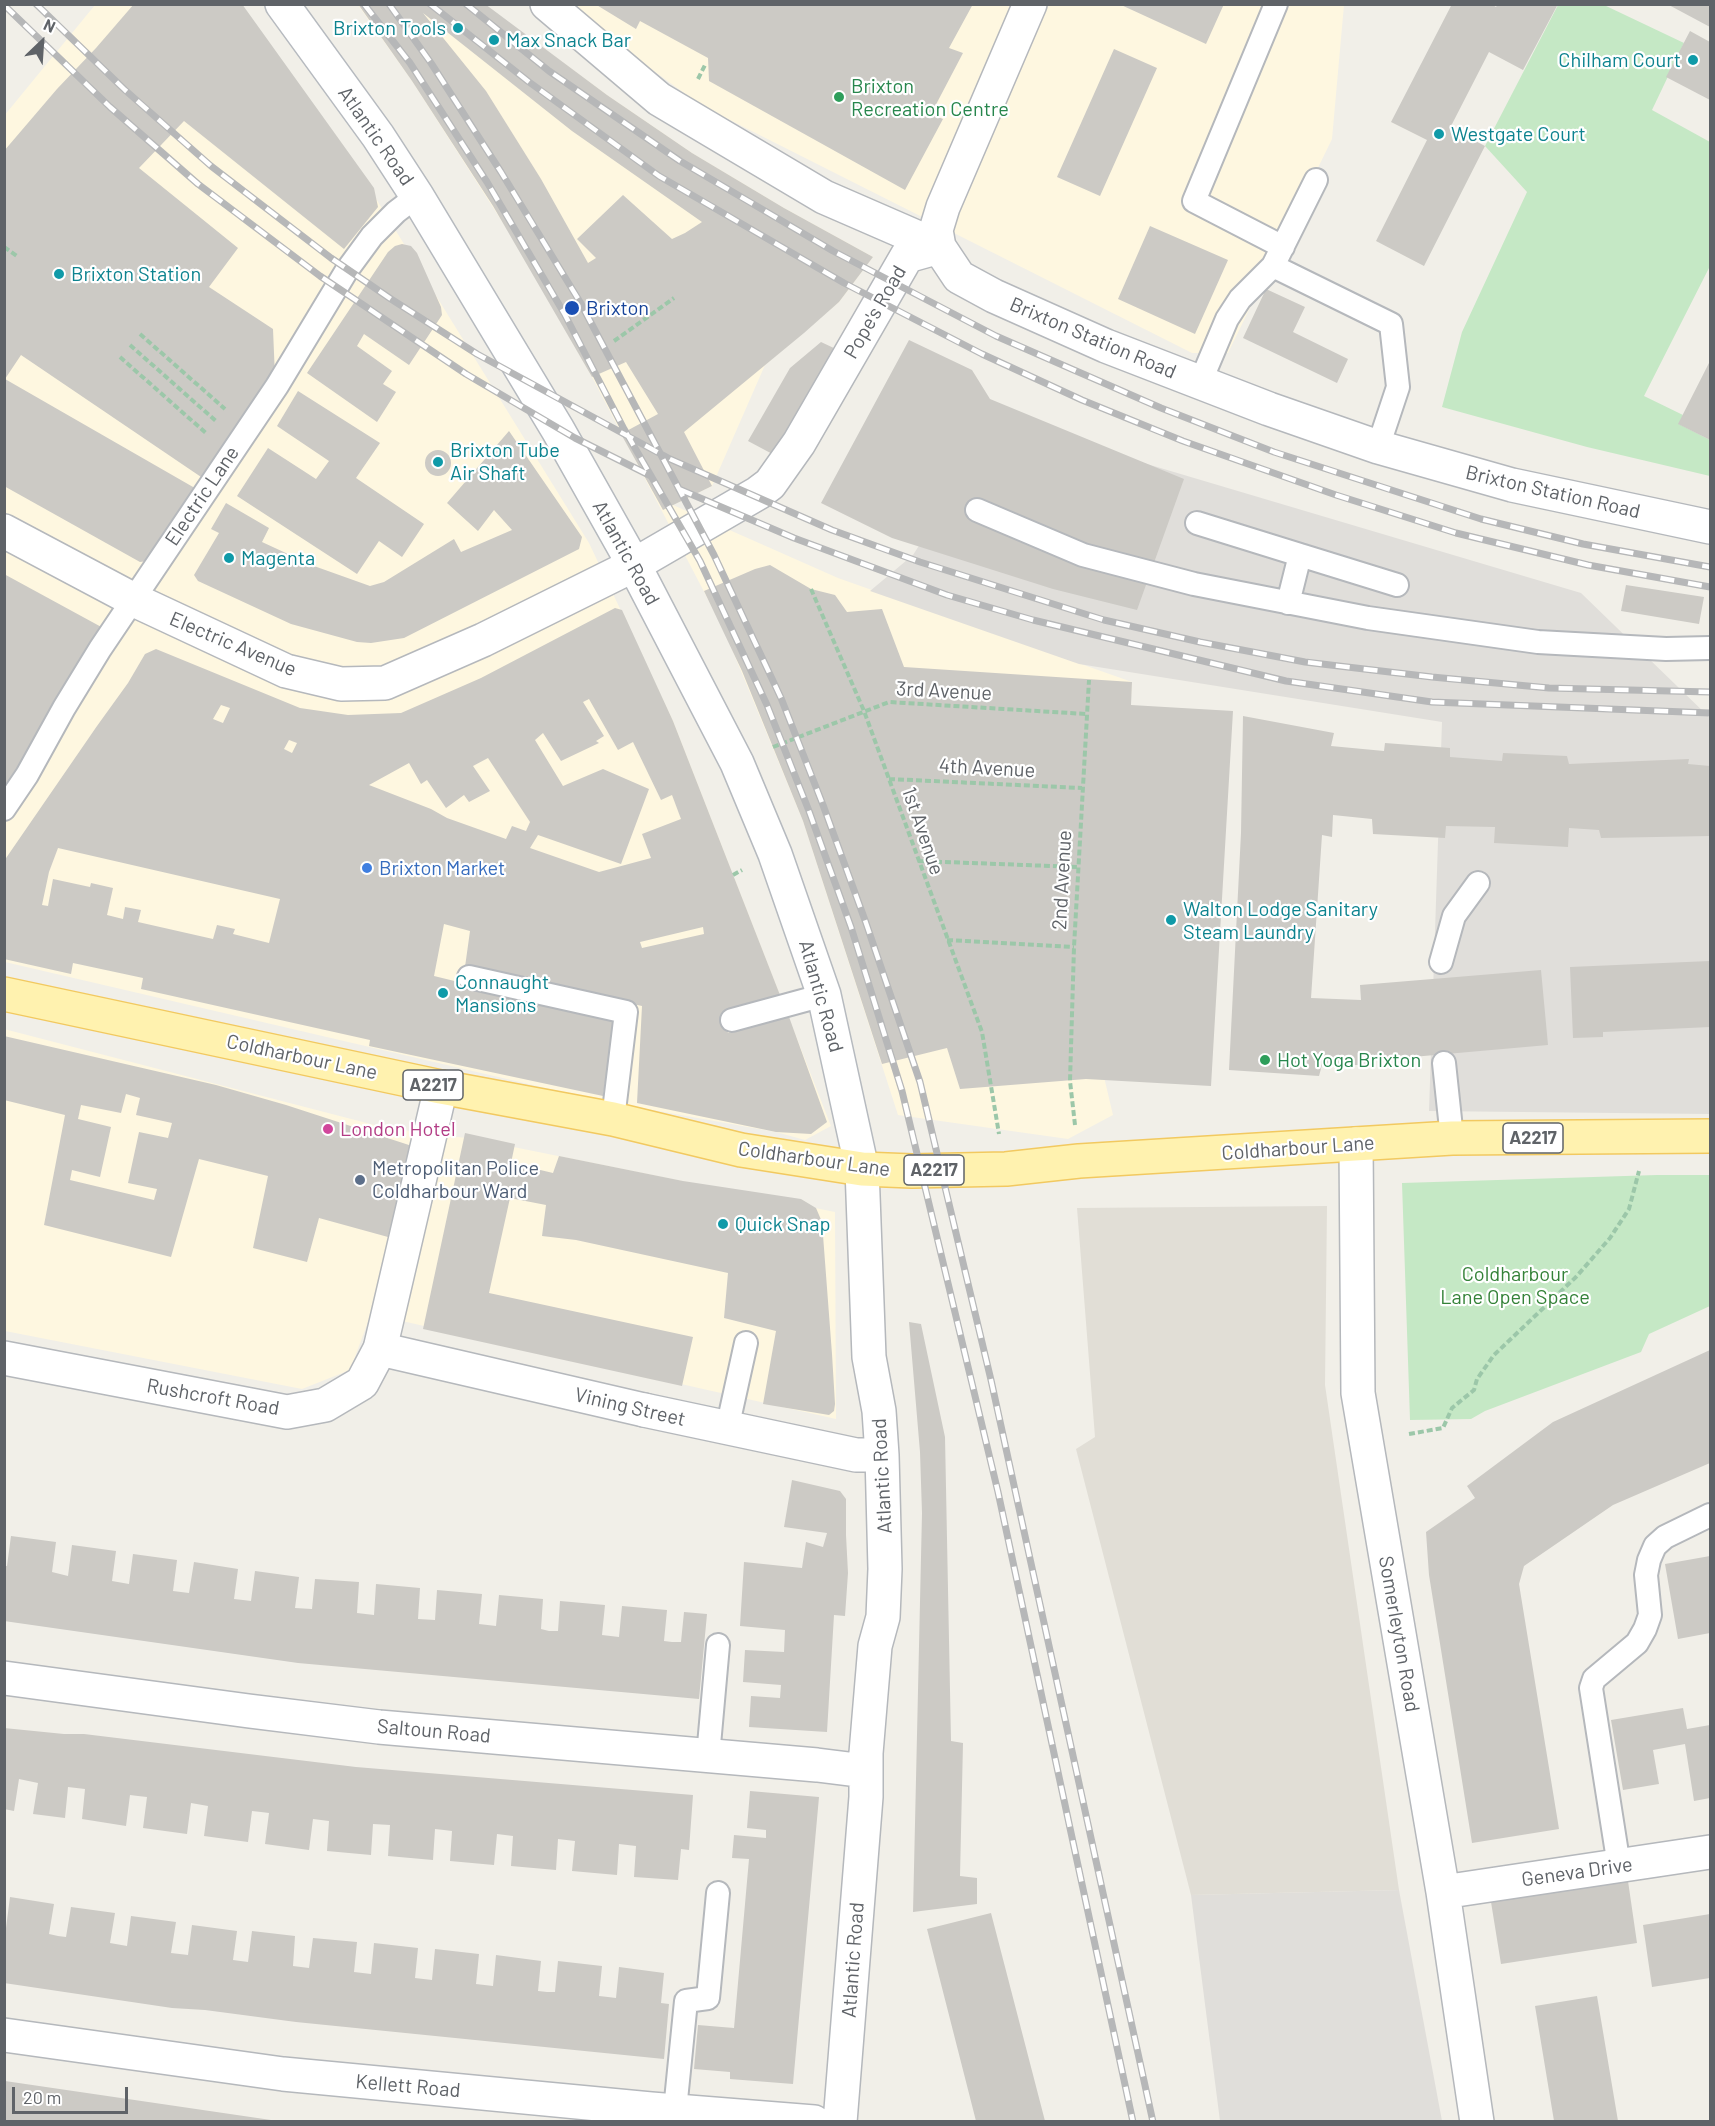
<!DOCTYPE html>
<style>
body{margin:0}
#map{position:relative;width:1715px;height:2126px;overflow:hidden;background:#f1efe8;font-family:Barlow,sans-serif}
canvas{display:block}
.frame{position:absolute;inset:0;border:6px solid #5f6368;pointer-events:none}
.north{position:absolute;left:12px;top:12px;width:60px;height:60px;-webkit-text-stroke:4px #fff;paint-order:stroke;rotate:25deg;font-size:16px;font-weight:700;line-height:24px;text-align:center;color:#5f6368}
.north::after{content:'';display:block;margin:auto;width:21px;height:27px;background:#5f6368;clip-path:polygon(50% 0,100% 100%,50% 72%,0 100%)}
.scale{position:absolute;left:12px;top:2087px;width:116px;height:27px;box-sizing:border-box;border:3px solid #5f6368;border-top:0;padding-left:8px;font-size:18px;line-height:21px;white-space:nowrap;color:#5f6368;-webkit-text-stroke:4px #fff;paint-order:stroke}
</style>
<div id="map">
<canvas width="1715" height="2126"></canvas>
<div class="frame"></div>
<div class="north">N</div>
<div class="scale">20 m</div>
</div>
<script>
const context = document.querySelector('canvas').getContext('2d');
context.lineJoin = 'round';
function fill(path, color) { context.fillStyle = color; context.fill(path, 'evenodd'); }
const poly = rows => new Path2D(rows.map(r => 'M' + r).join(''));
function strokePath(path, color, width, dash) { context.strokeStyle = color; context.lineWidth = width; context.lineCap = dash ? 'butt' : 'round'; context.setLineDash(dash || []); context.stroke(path); }
function write(font, color, halo, rows, align = 'center') {
  context.font = font + ' Barlow,sans-serif'; context.lineWidth = 4.5; context.setLineDash([]); context.textBaseline = 'middle'; context.strokeStyle = halo; context.fillStyle = color; for (const [text, x, y, turn = 0] of rows) {
    context.save(); context.translate(x, y); context.rotate((+turn || 0) * Math.PI / 180); context.textAlign = isNaN(turn) ? turn : align; if (halo) context.strokeText(text, 0, 0); context.fillText(text, 0, 0); context.restore();
  }
}
fill(poly([
 [95,5,240,5,344,147,589,543,673,721,831,1126,805,1140,776,1132,597,1100,5,962,4,116],
 [358,5,485,5,607,95,692,153,784,208,873,257,839,302,765,365,712,486,673,505,838,578,1132,682,1105,1081,1113,1115,1068,1139,898,1115,803,821,724,630,592,377,519,248,412,81],
 [563,5,1344,5,1332,139,1228,353,1192,353,702,106],
 [4,1029,386,1128,474,1139,835,1212,836,1419,371,1314,350,1370,302,1389,5,1331]
]), '#fef7e0');
fill(poly([
 [999,420,1581,593,1710,718,1710,1114,1429,1111,1442,722,1079,664,870,591,913,555],
 [1399,1890,1442,2121,1220,2121,1191,1895]
]), '#e0deda');
fill(poly([
 [1327,1206,1325,1385,1399,1890,1191,1895,1076,1449,1095,1437,1077,1208]
]), '#e1ded6');
fill(poly([
 [1558,5,1604,5,1684,43,1652,110,1710,142,1710,266,1644,396,1683,415,1679,424,1710,440,1710,476,1587,447,1442,407,1462,332,1527,192,1485,146],
 [1657,1175,1710,1175,1710,1306,1649,1334,1641,1352,1485,1411,1471,1419,1410,1420,1402,1183]
]), '#c5e8c5');
fill(poly([
 [134,4,242,4,374,188,378,207,344,249,184,121,139,168,238,248,209,287,273,329,275,377,207,481,21,355,5,379,200,491,155,560,140,562,4,486,4,151,57,89,96,48],
 [358,4,485,4,607,95,692,153,784,208,873,257,839,302,804,333,684,432,712,486,663,510,621,434,658,414,626,362,592,377,493,206,412,81],
 [423,13,572,131,702,222,685,233,672,239,623,195,577,239,596,258,588,263,541,179,486,91],
 [595,4,973,4,949,48,963,53,931,114,943,119,905,190,709,81,708,58,640,21,636,29],
 [1119,4,1224,4,1206,44],
 [1452,4,1491,4,1496,7,1498,4,1558,4,1523,70,1489,52,1450,128,1485,146,1424,266,1376,241,1427,140,1391,122],
 [1667,4,1710,4,1710,27],
 [1690,31,1710,42,1710,100,1666,77],
 [1114,49,1157,68,1100,196,1057,177],
 [1150,226,1228,260,1195,334,1118,299],
 [402,244,411,246,417,253,441,307,442,315,409,365,364,334,357,346,392,371,383,384,396,392,377,422,307,373,388,252,395,246],
 [1266,289,1305,307,1293,332,1348,359,1337,383,1243,338],
 [909,340,972,370,990,399,1184,479,1137,610,1053,589,892,538,821,503],
 [821,342,838,350,778,457,748,441,790,368],
 [1710,361,1710,440,1678,424],
 [298,391,380,443,356,478,424,524,402,557,379,541,357,574,237,496,268,448,316,479,329,461,277,426],
 [509,431,582,537,579,549,404,638,371,643,357,642,291,624,198,581,194,575,219,533,211,529,226,503,269,528,262,542,314,566,370,586,384,582,454,539,461,552,512,530,494,510,478,531,447,503],
 '425 463a13 13 0 1 1 26 0a13 13 0 1 1-26 0Z',
 [770,565,811,589,835,595,847,612,882,609,904,667,1132,682,1131,705,1233,711,1211,1086,1086,1079,960,1089,947,1048,882,1064,803,821,742,671,704,591,755,569],
 [4,574,105,629,18,769,4,787],
 [1626,585,1704,597,1699,624,1621,611],
 [615,608,622,610,673,721,780,995,723,1017,728,1033,788,1014,827,1122,811,1134,776,1132,637,1103,642,1006,465,967,470,931,444,924,434,976,614,1020,603,1096,369,1046,370,1040,141,989,143,978,73,963,71,974,4,959,4,861,97,726,128,683,145,654,156,649,300,708,348,715,401,713,481,678],
 [589,699,618,750,633,742,661,800,672,795,681,819,642,834,651,858,599,872,530,848,538,835,621,864,649,789,603,769,563,786,535,740,543,733,561,761,599,743,596,741,604,736,583,702],
 [221,705,230,708,223,723,213,719],
 [289,740,297,743,292,753,284,749],
 [488,758,530,822,526,831,512,826,506,839,447,818,431,809,369,785,409,763,421,784,427,780,446,808,464,795,469,802,490,791,473,766],
 [58,848,280,899,269,943,233,934,235,929,217,925,213,939,138,922,141,910,125,907,123,919,107,915,113,888,91,883,90,887,53,879,48,906,42,905,49,872],
 [703,927,704,934,642,948,640,942],
 [1243,716,1334,733,1331,746,1384,751,1385,743,1450,748,1450,757,1502,761,1503,753,1567,756,1569,764,1689,759,1688,764,1710,766,1710,836,1601,838,1599,830,1569,828,1568,847,1494,843,1495,827,1446,826,1445,838,1373,834,1372,819,1333,815,1332,837,1322,835,1311,998,1361,1000,1360,985,1541,970,1548,1045,1367,1061,1367,1065,1322,1065,1319,1076,1229,1070,1241,833],
 [1710,961,1710,1027,1603,1032,1603,1037,1573,1038,1570,967],
 [4,1036,216,1085,286,1105,412,1146,388,1237,319,1218,307,1262,253,1248,268,1176,199,1159,171,1257,44,1225,65,1115,4,1100],
 [126,1094,140,1098,136,1115,172,1123,168,1138,139,1132,128,1183,157,1189,154,1200,70,1180,72,1170,100,1177,111,1127,78,1119,81,1105,121,1113],
 [465,1133,515,1144,511,1163,553,1173,559,1156,683,1181,801,1199,816,1208,822,1222,832,1354,835,1404,834,1411,829,1415,763,1404,776,1331,724,1318,728,1273,576,1240,542,1236,546,1205,510,1198,489,1293,693,1337,682,1386,423,1329],
 [909,1322,921,1324,945,1437,951,1741,963,1743,960,1876,977,1878,977,1904,913,1912,922,1513,920,1452],
 [1710,1350,1710,1463,1613,1505,1524,1566,1519,1584,1559,1829,1472,1843,1429,1575,1426,1532,1475,1498,1467,1486,1553,1422],
 [792,1480,840,1491,846,1499,846,1535,848,1573,845,1616,834,1615,827,1732,749,1727,751,1696,780,1698,781,1685,743,1682,745,1650,784,1652,785,1630,740,1626,744,1562,802,1568,806,1542,823,1547,827,1533,784,1527],
 [11,1536,56,1542,52,1572,68,1576,72,1545,116,1551,112,1581,129,1584,133,1554,177,1560,173,1591,189,1593,194,1562,238,1569,234,1599,243,1600,251,1601,255,1571,299,1577,295,1608,312,1609,315,1579,359,1582,357,1613,374,1615,376,1584,420,1588,418,1619,435,1620,437,1590,482,1594,479,1624,496,1626,499,1595,543,1599,541,1629,549,1631,558,1631,560,1601,605,1605,602,1635,619,1637,622,1606,667,1610,664,1641,672,1642,681,1642,684,1612,707,1614,699,1699,298,1663,4,1621,4,1566,7,1566],
 [1710,1556,1710,1633,1678,1639,1665,1564],
 [1683,1708,1687,1729,1710,1725,1710,1798,1694,1801,1685,1744,1653,1750,1659,1784,1623,1790,1611,1720],
 [4,1728,64,1734,84,1734,356,1767,693,1795,689,1850,681,1849,678,1880,634,1877,636,1846,619,1844,617,1875,572,1871,575,1841,558,1839,556,1870,511,1866,513,1836,497,1834,494,1865,450,1861,452,1831,444,1830,435,1829,433,1860,388,1856,390,1825,373,1824,371,1855,327,1851,329,1821,313,1819,309,1850,265,1844,269,1813,261,1812,252,1811,248,1842,204,1836,208,1806,191,1803,187,1834,143,1828,147,1797,138,1796,130,1795,126,1826,82,1819,85,1789,68,1787,65,1818,33,1814,38,1783,19,1779,14,1811,4,1809],
 [750,1791,819,1797,793,2084,730,2079,730,2072,694,2069,698,2025,734,2028,749,1859,732,1858,734,1835,766,1838,766,1830,747,1828],
 [1628,1881,1637,1943,1501,1964,1491,1902],
 [10,1897,54,1904,49,1934,58,1936,66,1937,71,1907,115,1913,110,1943,127,1946,131,1916,176,1922,171,1953,188,1955,192,1925,237,1931,233,1960,248,1962,252,1931,295,1936,293,1966,309,1968,313,1938,357,1942,354,1972,371,1974,374,1943,418,1948,415,1978,432,1980,435,1949,479,1954,476,1984,493,1986,496,1955,541,1961,538,1991,547,1992,555,1992,558,1961,602,1966,599,1996,608,1997,616,1998,619,1967,664,1973,661,2003,669,2004,664,2059,296,2022,205,2010,172,2008,4,1983,4,1927,6,1928],
 [991,1913,1045,2121,976,2121,927,1929],
 [1710,1914,1710,1978,1652,1987,1643,1925],
 [1597,1996,1618,2121,1554,2121,1535,2006],
 [5,2081,271,2120,271,2121,5,2121]
]), '#cccac5');
const service = poly([
 [1276,4,1194,201,1283,247],
 [1273,266,1391,324,1398,387,1378,447],
 [1200,383,1227,319,1240,299,1273,266,1316,180],
 [977,510,1083,555,1194,584,1368,618,1538,642,1666,649,1710,648],
 [1197,523,1300,555,1288,603],
 [1300,555,1397,585],
 [4,809,27,775,64,708,100,649,277,386,347,270,372,236,396,212,417,196],
 [1441,962,1454,916,1478,883],
 [469,977,626,1012,613,1119],
 [732,1020,824,995],
 [1444,1063,1452,1138],
 [727,1429,746,1343],
 [708,1756,718,1645],
 [1619,1866,1591,1688,1594,1679,1637,1643,1645,1629,1650,1615,1646,1575,1649,1560,1655,1546,1665,1537,1710,1515],
 [675,2110,686,2001,708,1998,718,1893]
]);
const pedestrian = poly([
 [547,4,659,99,824,197,939,247],
 [4,531,134,600,286,671,341,684,385,683,483,640,634,565,758,493,770,484,799,443,907,256,939,247],
 [380,1349,644,1410]
]);
const minor = poly([
 [1030,4,943,207,936,230,939,247,959,277,994,296,1106,346,1269,409,1378,447,1512,485,1710,527],
 [1356,1144,1358,1393,1443,1892,1477,2122],
 [4,1358,287,1412,325,1405,362,1383,380,1349,441,1087],
 [644,1410,856,1455,882,1455],
 [4,1678,249,1711,379,1727,817,1765,865,1771],
 [1443,1892,1710,1852],
 [4,2035,283,2074,651,2109,814,2122],
 [840,2122,866,1797,866,1753,875,1646,883,1617,885,1569,882,1455,879,1411,869,1357,862,1169]
]);
const secondary = poly([
 [282,4,378,136,417,196,558,430,634,565,737,763,775,854,824,995,862,1169]
]);
const primary = poly([
 [4,994,441,1087,613,1119,741,1150,862,1169,912,1171,1006,1169,1079,1161,1452,1138,1710,1136]
]);
strokePath(service, '#b5b8bc', 26);
strokePath(pedestrian, '#b5b8bc', 36);
strokePath(minor, '#b5b8bc', 36);
strokePath(secondary, '#b6babf', 36);
strokePath(primary, '#f2c960', 36);
strokePath(poly([
 [698,79,705,65],
 [4,247,17,256],
 [140,334,225,409],
 [614,341,674,298],
 [130,345,217,422],
 [120,357,207,434],
 [811,589,864,711,982,1032,999,1134],
 [773,747,889,702,1086,714],
 [889,779,1082,788],
 [918,861,1078,867],
 [733,875,742,870],
 [947,940,1074,947],
 [1075,1125,1070,1081,1074,947,1089,680],
 [1409,1434,1443,1428,1452,1408,1474,1390,1477,1379,1494,1355,1576,1277,1610,1238,1629,1209,1639,1171]
]), '#9cc7a9', 4, [6, 3]);
strokePath(service, '#fff', 22);
strokePath(pedestrian, '#fff', 33);
strokePath(minor, '#fff', 33);
strokePath(secondary, '#fff', 33);
strokePath(primary, '#fff2af', 33);
const rail = poly([
 [36,4,125,90,211,166,331,258,391,299,477,354,670,459,832,530,920,562,1104,620,1200,642,1305,662,1432,677,1549,688,1710,692],
 [364,4,410,63,487,182,564,313,624,429,700,561,767,705,809,811,851,927,902,1091,998,1492,1133,2122],
 [389,4,431,63,501,172,580,302,714,555,781,698,823,805,866,923,920,1082,991,1380,1153,2122],
 [430,4,529,82,659,176,844,283,982,354,1082,400,1183,441,1336,495,1456,533,1588,565,1710,587],
 [466,4,549,71,680,161,833,251,996,336,1161,408,1274,452,1481,519,1583,544,1710,567],
 [4,5,110,107,198,184,320,276,466,374,575,438,651,476],
 [679,489,794,538,947,595,1033,620,1286,681,1432,702,1710,713]
]);
strokePath(rail, '#b6b7b8', 7);
strokePath(rail, '#fff', 4.5, [14]);
for (const [x, y, r, color] of [
 [458,28,6,"#0f9aa8"],
 [494,40,6,"#0f9aa8"],
 [1693,60,6,"#0f9aa8"],
 [839,97,6,"#2e9e5b"],
 [1439,134,6,"#0f9aa8"],
 [59,274,6,"#0f9aa8"],
 [572,308,8,"#1a4fb4"],
 [438,462,6,"#0f9aa8"],
 [229,558,6,"#0f9aa8"],
 [367,868,6,"#3f7fe0"],
 [1171,920,6,"#0f9aa8"],
 [443,993,6,"#0f9aa8"],
 [1265,1060,6,"#2e9e5b"],
 [328,1129,6,"#d1479c"],
 [360,1180,6,"#5c6f8a"],
 [723,1224,6,"#0f9aa8"]
]) { const dot = new Path2D(); dot.arc(x, y, r, 0, 2 * Math.PI); context.fillStyle = color; context.fill(dot); strokePath(dot, '#fff', 2); }
for (const [x, y, w] of [
 [433,1085,60],
 [1533,1138,60],
 [934,1170,60]
]) { const box = new Path2D(); box.roundRect(x - w / 2, y - 15, w, 30, 4.5); context.fillStyle = '#fff'; context.fill(box); strokePath(box, '#5f6368', 1.5); }
write('bold 18px', '#5f6368', null, [
 ["A2217",433,1085],
 ["A2217",1533,1138],
 ["A2217",934,1170]
]);
write('20px', '#0d838f', '#fff', [
 ["Brixton Tools",446,28,"right"],
 ["Max Snack Bar",506,40],
 ["Chilham Court",1681,60,"right"],
 ["Westgate Court",1451,134],
 ["Brixton Station",71,274],
 ["Brixton Tube",450,450],
 ["Air Shaft",450,473],
 ["Magenta",241,558],
 ["Walton Lodge Sanitary",1183,909],
 ["Steam Laundry",1183,932],
 ["Connaught",455,982],
 ["Mansions",455,1005],
 ["Quick Snap",735,1224]
], 'left');
write('20px', '#27864d', '#fff', [
 ["Brixton",851,86],
 ["Recreation Centre",851,109],
 ["Hot Yoga Brixton",1277,1060]
], 'left');
write('20px', '#5f6368', '#fff', [
 ["Atlantic Road",376,136,55],
 ["Pope's Road",875,312,-60],
 ["Brixton Station Road",1093,338,23],
 ["Brixton Station Road",1553,492,13],
 ["Electric Lane",202,496,-56],
 ["Atlantic Road",626,553,61],
 ["Electric Avenue",233,644,23],
 ["3rd Avenue",944,691,3],
 ["4th Avenue",987,768,3],
 ["1st Avenue",923,831,71],
 ["2nd Avenue",1062,880,-87],
 ["Atlantic Road",821,996,74],
 ["Coldharbour Lane",302,1057,12],
 ["Coldharbour Lane",1298,1148,-4],
 ["Coldharbour Lane",814,1159,8],
 ["Rushcroft Road",213,1397,10],
 ["Vining Street",630,1407,13],
 ["Atlantic Road",882,1476,-93],
 ["Somerleyton Road",1399,1634,80],
 ["Saltoun Road",434,1731,5],
 ["Geneva Drive",1577,1872,-8],
 ["Atlantic Road",853,1960,-86],
 ["Kellett Road",408,2086,5]
]);
write('20px', '#164399', '#fff', [
 ["Brixton",586,308]
], 'left');
write('20px', '#366cbe', '#fff', [
 ["Brixton Market",379,868]
], 'left');
write('20px', '#b23c85', '#fff', [
 ["London Hotel",340,1129]
], 'left');
write('20px', '#4e5e75', '#fff', [
 ["Metropolitan Police",372,1168],
 ["Coldharbour Ward",372,1191]
], 'left');
write('20px', '#348238', '#fff', [
 ["Coldharbour",1515,1274],
 ["Lane Open Space",1515,1297]
]);
</script>
